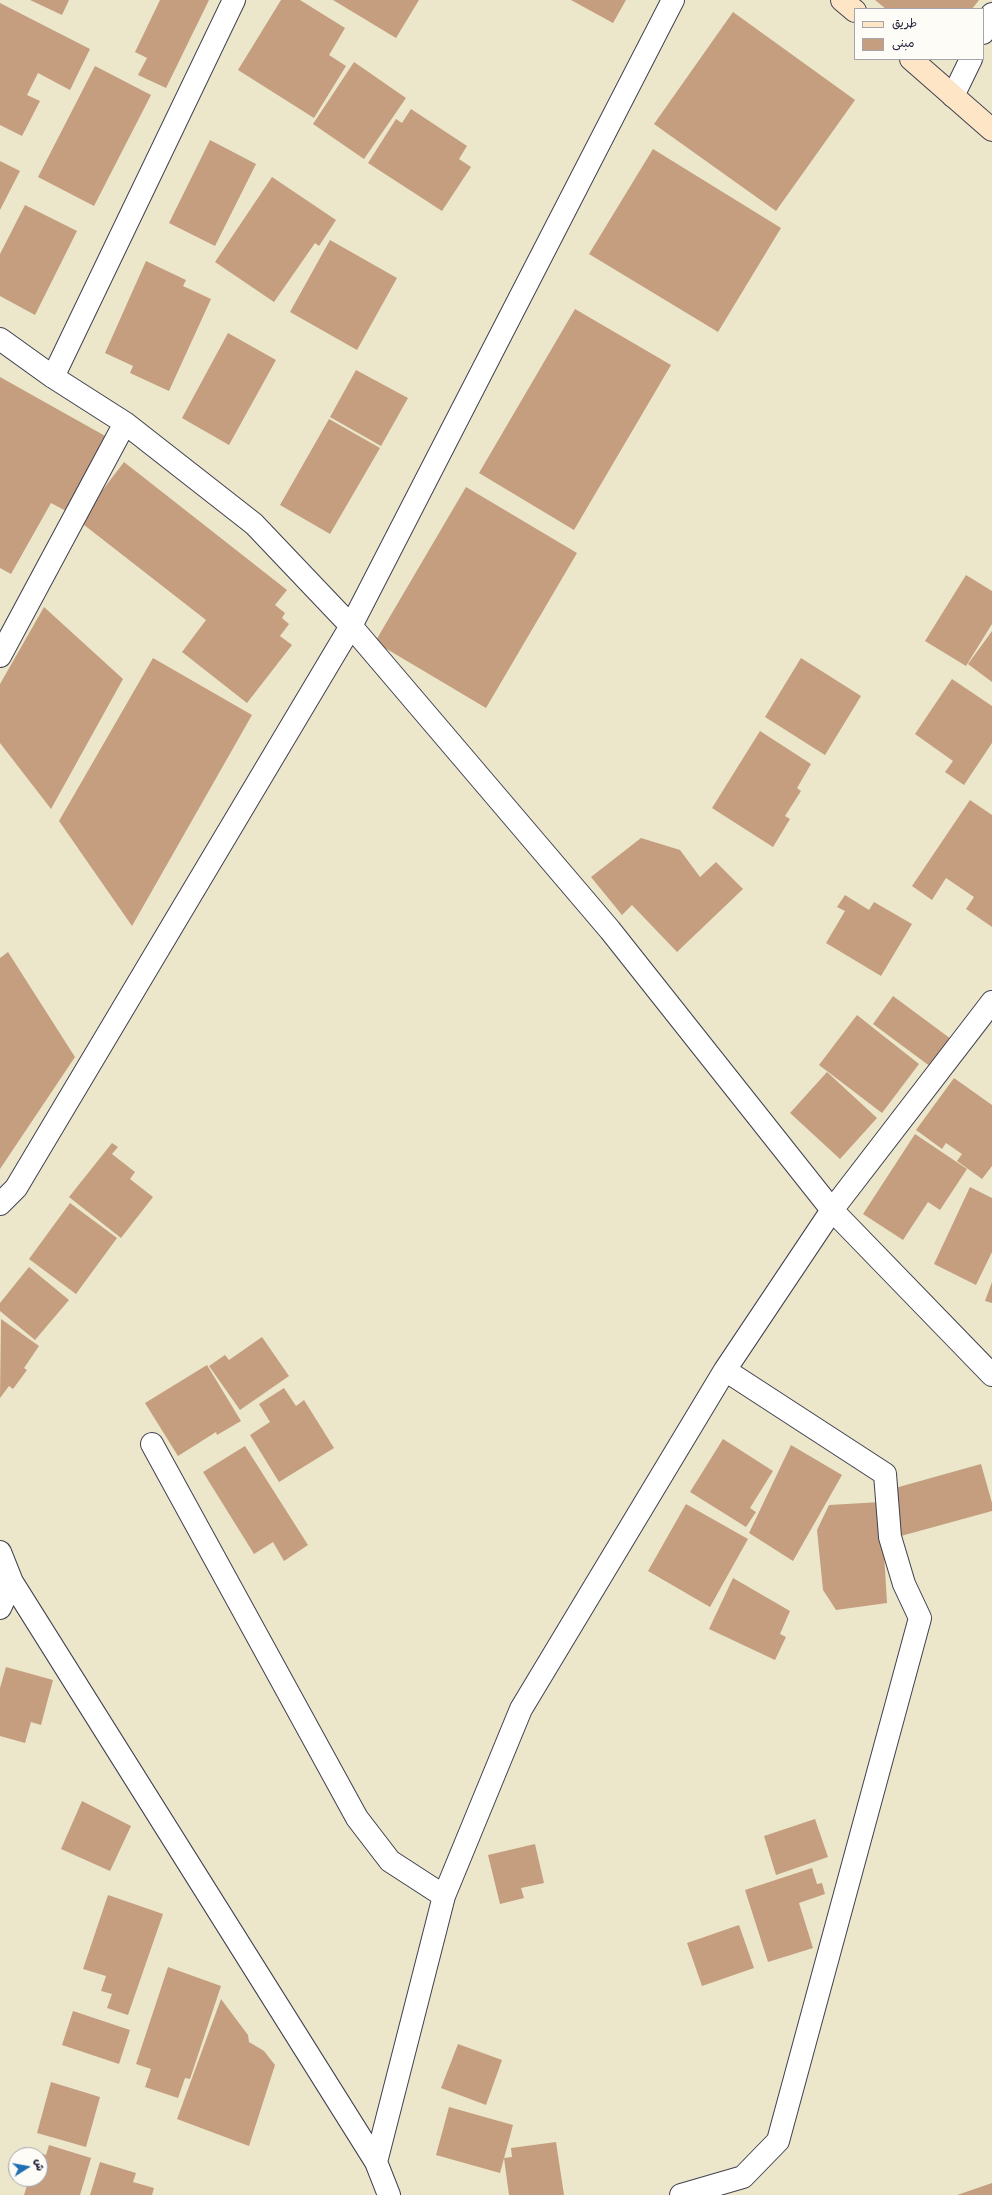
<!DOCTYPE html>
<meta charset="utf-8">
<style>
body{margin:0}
#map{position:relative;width:992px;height:2195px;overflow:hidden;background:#ece7ca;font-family:Itim,"Playpen Sans Arabic",sans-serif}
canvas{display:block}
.legend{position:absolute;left:854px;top:8px;width:130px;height:52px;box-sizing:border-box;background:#fdfcf7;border:1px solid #a5a5ac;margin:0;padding:5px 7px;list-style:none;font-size:12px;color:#22223b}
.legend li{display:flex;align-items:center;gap:8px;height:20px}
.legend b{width:20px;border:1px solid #a5a5ac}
.north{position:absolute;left:8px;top:2147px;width:40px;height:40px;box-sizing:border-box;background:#fdfcf7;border:1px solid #a5a5ac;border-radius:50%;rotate:79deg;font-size:11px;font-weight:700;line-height:16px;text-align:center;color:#22223b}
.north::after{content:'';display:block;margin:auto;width:14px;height:18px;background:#1f6fb2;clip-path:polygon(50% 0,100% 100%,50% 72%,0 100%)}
</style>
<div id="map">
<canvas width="992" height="2195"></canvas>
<ul class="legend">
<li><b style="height:5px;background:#fee5c5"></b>طريق</li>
<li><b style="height:11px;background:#c49e7f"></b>مبنى</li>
</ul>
<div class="north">ش</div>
</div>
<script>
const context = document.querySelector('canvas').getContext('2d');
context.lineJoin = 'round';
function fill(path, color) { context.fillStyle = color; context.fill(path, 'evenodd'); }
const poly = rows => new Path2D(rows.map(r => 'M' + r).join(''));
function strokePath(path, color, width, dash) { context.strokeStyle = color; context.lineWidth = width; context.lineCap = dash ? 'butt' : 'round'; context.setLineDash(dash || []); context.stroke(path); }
fill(poly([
 [30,0,69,0,62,15],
 [160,0,209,0,166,88,138,75,147,58,135,52],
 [281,0,300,0,345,28,329,55,346,66,314,118,238,70],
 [333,0,419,0,396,38],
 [571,0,626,0,613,23],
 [875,0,979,0,972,9,886,9],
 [0,3,90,49,70,90,38,73,27,95,40,101,22,136,0,125],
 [733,12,855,100,776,211,654,124],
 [354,62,406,98,364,159,313,124],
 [95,66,151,95,94,206,38,177],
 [411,109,467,146,459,159,471,167,442,211,368,163,396,119,402,123],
 [210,140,256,164,215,246,169,223],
 [653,149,781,228,718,332,589,254],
 [0,161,20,171,0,210],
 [272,177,336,220,319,246,315,243,274,302,215,262],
 [25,205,77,231,35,315,0,296,0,254],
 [330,240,397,278,357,350,290,312],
 [146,261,186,280,183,286,211,299,169,391,130,373,133,366,105,353],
 [575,309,671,365,574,530,479,473],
 [228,333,276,360,229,445,182,418],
 [356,370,408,398,381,446,330,417],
 [0,377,107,437,66,511,51,503,11,574,0,568],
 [329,419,380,448,330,534,280,505],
 [124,462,287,590,275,605,285,613,282,618,289,624,280,636,292,645,247,703,182,652,206,620,79,521],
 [466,487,577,553,486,708,375,642],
 [966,575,992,591,992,624,966,666,925,641],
 [44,607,123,679,51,809,0,743,0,684],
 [992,631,992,682,968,664],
 [153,658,252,715,132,926,59,821],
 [801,658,861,696,825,755,765,717],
 [952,679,992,706,992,743,964,785,945,772,953,761,915,734],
 [760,731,811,764,797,788,801,791,785,816,790,819,773,847,712,808],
 [970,800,992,815,992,927,966,909,974,897,946,878,932,900,912,886],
 [641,838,680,850,700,877,716,862,743,889,677,952,632,905,622,915,591,877],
 [845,895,869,910,874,902,912,924,881,976,826,943,845,911,837,907],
 [8,952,75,1057,0,1169,0,958],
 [893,996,951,1039,931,1067,873,1024],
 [857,1015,919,1064,882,1113,819,1065],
 [827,1072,877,1118,840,1159,790,1113],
 [954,1078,992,1105,992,1166,982,1179,957,1161,962,1154,946,1143,942,1149,916,1130],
 [915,1134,967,1169,940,1210,928,1202,903,1240,863,1214],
 [112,1143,118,1147,112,1154,135,1172,130,1179,153,1197,121,1238,69,1197],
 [970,1187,992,1198,992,1252,976,1285,934,1264],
 [70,1203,117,1238,76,1294,29,1259],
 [29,1267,69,1300,35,1340,0,1311,0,1303],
 [992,1282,992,1303,985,1301],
 [1,1319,39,1346,24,1368,27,1370,13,1389,9,1386,0,1398],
 [262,1337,289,1376,240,1410,209,1366,225,1355,229,1360],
 [207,1365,241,1421,217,1435,216,1432,178,1456,145,1403],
 [284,1388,296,1406,304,1400,334,1448,279,1482,250,1435,270,1422,259,1404],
 [723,1439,773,1471,750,1508,756,1512,746,1527,690,1492],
 [791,1445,842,1475,793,1561,749,1533],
 [245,1446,308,1545,284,1561,273,1542,254,1554,203,1472],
 [981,1464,992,1503,992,1511,901,1536,888,1490],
 [881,1502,887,1603,836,1610,823,1590,817,1530,829,1505],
 [686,1504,748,1539,710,1607,648,1571],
 [733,1578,790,1611,780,1634,786,1637,775,1660,709,1629],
 [6,1667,53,1680,41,1725,31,1722,25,1743,0,1736,0,1688],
 [82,1801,131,1826,110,1871,61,1849],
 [815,1819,828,1857,776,1875,764,1836],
 [535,1844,544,1883,521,1888,524,1898,500,1904,488,1855],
 [812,1868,817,1884,822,1883,825,1894,799,1903,813,1948,768,1962,745,1890],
 [108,1895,163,1914,128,2015,107,2008,112,1994,101,1991,106,1976,83,1969],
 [739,1925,754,1968,702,1986,687,1943],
 [168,1967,221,1986,190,2079,185,2078,178,2098,145,2087,151,2069,136,2064],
 [221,1999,248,2035,249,2042,264,2051,275,2065,249,2146,177,2119],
 [73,2011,130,2030,119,2064,62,2045],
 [458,2044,502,2060,486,2105,441,2088],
 [51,2082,100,2097,86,2147,37,2133],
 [449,2107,513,2125,500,2173,436,2155],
 [556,2142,564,2195,509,2195,504,2158,512,2157,511,2148],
 [49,2145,91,2158,80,2195,24,2195,29,2179,40,2179,40,2155,36,2155,37,2152,46,2155],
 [100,2162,136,2173,133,2182,154,2188,152,2195,90,2195],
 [992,2183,992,2195,957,2195]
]), '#c49e7f');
const street = poly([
 [983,33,992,14],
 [953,96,971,59],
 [0,339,53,377,125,423,254,524,351,626,610,930,832,1210,992,1375],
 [53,377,234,0],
 [0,656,125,423],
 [0,1204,16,1188,351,626,673,0],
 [152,1444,357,1818,390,1861,444,1896],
 [0,1552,12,1582,376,2162,389,2195],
 [0,1608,12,1582],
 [376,2162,444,1896,521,1709,725,1370,832,1210,992,1002],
 [681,2195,743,2177,778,2141,920,1618,904,1584,890,1537,885,1474,725,1370]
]);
const secondary = poly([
 [842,0,855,11],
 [911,59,992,130]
]);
strokePath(street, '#404050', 24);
strokePath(secondary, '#404050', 24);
strokePath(street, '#fff', 22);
strokePath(secondary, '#fee5c5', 22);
</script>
